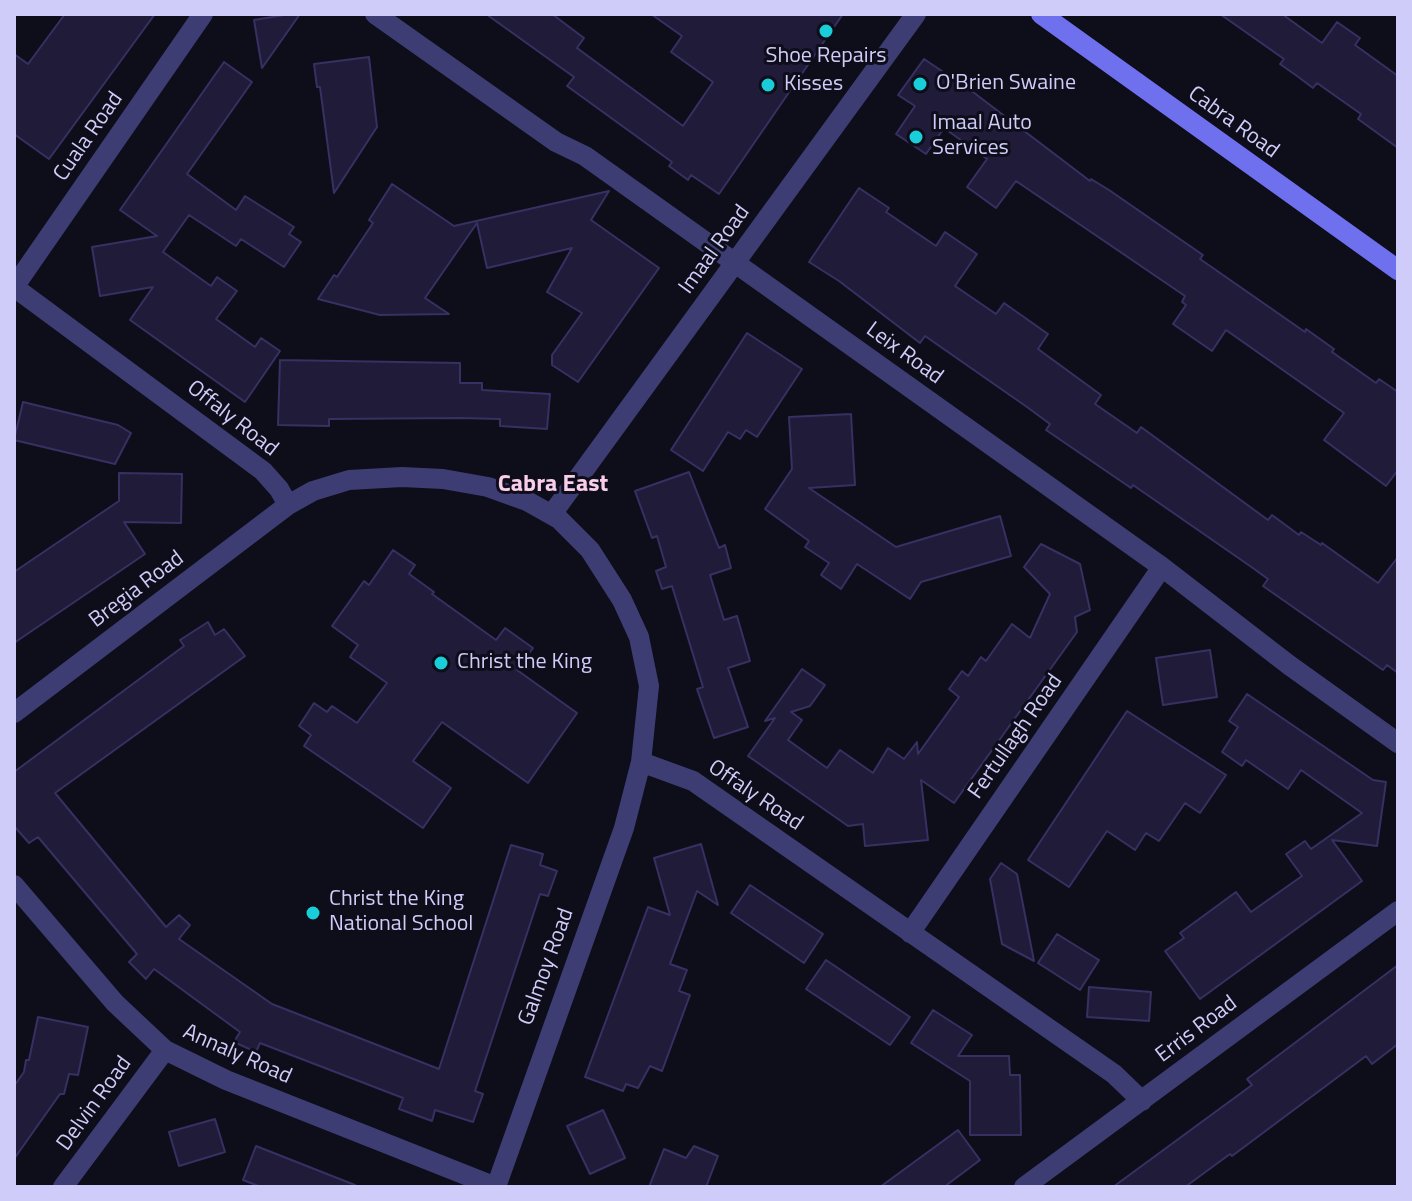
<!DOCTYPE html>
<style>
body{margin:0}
#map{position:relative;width:1412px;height:1201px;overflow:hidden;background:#0e0d1a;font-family:"Titillium Web",sans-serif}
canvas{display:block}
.frame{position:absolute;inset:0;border:16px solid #cfccf9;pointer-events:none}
</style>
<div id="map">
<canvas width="1412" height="1201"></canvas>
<div class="frame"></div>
</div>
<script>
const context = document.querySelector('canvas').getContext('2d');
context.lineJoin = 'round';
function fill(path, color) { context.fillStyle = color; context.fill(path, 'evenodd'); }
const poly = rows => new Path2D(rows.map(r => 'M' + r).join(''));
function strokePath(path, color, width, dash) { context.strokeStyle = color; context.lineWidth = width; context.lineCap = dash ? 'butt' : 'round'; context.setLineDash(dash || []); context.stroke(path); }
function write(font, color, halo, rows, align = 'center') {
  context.font = font + ' "Titillium Web",sans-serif'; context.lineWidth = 6; context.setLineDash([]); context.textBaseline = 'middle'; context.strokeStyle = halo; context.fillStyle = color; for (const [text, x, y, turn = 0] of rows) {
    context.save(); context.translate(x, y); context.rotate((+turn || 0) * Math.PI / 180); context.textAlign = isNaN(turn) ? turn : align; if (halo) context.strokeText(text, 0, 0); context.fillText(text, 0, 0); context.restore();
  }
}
const building = poly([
 [65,14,155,14,49,159,14,134,14,54,28,64,65,14],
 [290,14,300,14,262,68,254,20,290,14],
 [486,14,552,14,584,38,577,48,683,126,713,82,671,52,682,36,651,14,843,14,719,194,691,175,688,180,669,166,672,162,567,86,574,77,486,14],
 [1220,14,1282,14,1322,43,1337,22,1360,38,1355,45,1398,76,1398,148,1358,119,1361,114,1317,83,1313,88,1297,76,1280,64,1284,59,1220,14],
 [369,57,377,127,334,193,320,87,317,87,314,64,369,57],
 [924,59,973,92,1090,181,1091,179,1109,190,1203,255,1200,259,1305,332,1306,329,1334,349,1332,352,1376,383,1379,379,1398,392,1398,470,1386,486,1324,440,1344,413,1226,330,1212,351,1173,324,1186,305,1182,302,1185,296,1016,181,996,208,967,187,987,159,944,128,926,154,896,134,915,106,898,95,924,59],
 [224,62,252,82,187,174,236,210,245,196,294,227,289,234,301,242,284,267,241,239,236,246,189,215,163,252,211,286,217,277,237,291,216,319,255,347,261,338,280,351,245,402,130,320,153,287,100,296,92,247,157,236,120,210,224,62],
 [392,184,454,226,609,191,591,220,659,268,578,382,552,365,552,355,582,313,547,292,572,248,487,268,477,223,425,298,449,314,380,315,318,299,334,275,337,277,373,223,369,220,392,184],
 [859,188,889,208,886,212,936,246,945,232,977,254,955,286,996,314,1004,303,1048,334,1038,349,1101,395,1095,404,1137,433,1141,427,1268,520,1272,515,1299,535,1301,532,1321,545,1322,543,1378,583,1398,557,1398,673,1387,665,1383,670,1263,586,1268,579,1250,566,1133,485,1131,488,1046,430,1050,424,1027,407,925,336,920,343,839,281,809,262,859,188],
 [747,333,802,369,757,437,746,430,740,439,728,432,703,471,671,450,747,333],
 [280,360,460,363,460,383,482,383,482,390,550,394,547,429,500,426,500,419,460,418,329,419,329,426,278,425,280,360],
 [23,402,118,425,131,433,115,464,14,440,23,402],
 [851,414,855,485,809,488,896,547,1000,516,1011,556,921,582,910,599,857,564,841,589,821,575,829,563,805,547,809,541,765,509,792,469,789,417,851,414],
 [689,472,719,548,725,545,731,568,710,575,724,620,737,616,750,661,728,668,748,727,714,738,697,689,703,687,672,586,662,589,656,571,666,567,657,536,652,538,635,491,689,472],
 [119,473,182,474,181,523,124,522,145,554,14,643,14,572,119,501,119,473],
 [1041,544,1080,564,1090,610,1075,617,1077,632,954,803,921,780,928,840,865,846,863,824,848,826,748,756,775,718,765,721,802,669,825,685,810,706,791,712,802,720,788,740,827,768,840,750,873,773,888,748,904,759,917,742,918,754,959,697,949,689,962,671,968,676,981,657,986,661,1012,624,1030,638,1050,594,1024,567,1041,544],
 [393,550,415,565,409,574,434,592,432,594,496,640,505,628,533,648,517,670,577,713,528,783,442,722,413,761,451,788,423,828,304,746,311,735,299,726,314,703,327,712,332,706,357,723,387,683,350,657,358,645,332,626,364,581,369,585,393,550],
 [208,622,215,635,224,629,245,656,55,793,166,927,179,915,190,925,179,939,272,1004,439,1069,511,845,543,854,540,865,557,871,548,896,540,894,475,1091,483,1094,473,1122,435,1110,432,1121,399,1109,403,1098,260,1043,256,1052,234,1042,240,1032,154,969,146,979,129,962,137,954,38,837,29,843,14,826,14,772,184,646,180,640,208,622],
 [1210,650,1217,697,1163,705,1156,658,1210,650],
 [1247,694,1373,780,1386,782,1377,846,1332,840,1362,881,1200,999,1165,951,1184,938,1180,933,1236,892,1251,912,1302,876,1286,854,1305,841,1311,849,1362,813,1301,770,1288,789,1246,760,1242,766,1222,752,1238,727,1229,721,1247,694],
 [1127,711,1226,775,1200,813,1185,803,1159,841,1146,833,1135,850,1107,831,1069,887,1028,860,1127,711],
 [701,844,718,905,697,891,670,964,687,970,679,991,690,995,662,1071,650,1066,638,1088,626,1084,623,1091,585,1077,648,907,670,915,654,858,701,844],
 [1001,863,1017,874,1034,961,1002,944,990,879,1001,863],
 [750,885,823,934,804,963,731,913,750,885],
 [1057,934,1099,960,1080,990,1038,963,1057,934],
 [826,960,910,1017,890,1045,806,989,826,960],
 [1398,965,1398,1044,1372,1064,1366,1056,1232,1156,1230,1154,1185,1187,1113,1187,1252,1085,1247,1079,1398,965],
 [1089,987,1151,992,1149,1021,1087,1017,1089,987],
 [933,1010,972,1035,958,1056,1009,1056,1010,1075,1020,1075,1021,1135,970,1135,970,1081,911,1043,933,1010],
 [38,1017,88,1027,78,1075,69,1074,64,1094,60,1094,14,1159,14,1086,24,1072,26,1060,29,1060,38,1017],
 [603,1110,625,1158,590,1174,567,1126,603,1110],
 [215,1119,225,1152,179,1166,169,1132,215,1119],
 [958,1130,980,1160,944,1187,880,1187,958,1130],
 [256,1146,355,1185,355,1187,261,1187,243,1180,256,1146],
 [694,1146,718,1156,706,1187,649,1187,664,1149,686,1158,694,1146]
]);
fill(building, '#201b39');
strokePath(building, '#373062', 2);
strokePath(poly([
 [203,14,14,287,263,471,279,489,288,505,313,491,349,480,402,477,443,479,488,487,527,501,559,519,590,550,622,600,639,637,649,686,641,762,693,781,1114,1074,1142,1101],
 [375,14,556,142,585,156,1162,567,1289,665,1398,743],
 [552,514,916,14],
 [14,713,288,505],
 [14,885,115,1003,165,1050,226,1080,496,1187],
 [910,933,1162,567],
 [63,1187,165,1050],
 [496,1187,624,828,641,762],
 [1024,1187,1398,911]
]), '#3d3d74', 20);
strokePath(poly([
 [1041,14,1398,270]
]), '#6e70ee', 20);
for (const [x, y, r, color] of [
 [826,31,8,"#19ced8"],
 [920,84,8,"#19ced8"],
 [768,85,8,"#19ced8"],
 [916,137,8,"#19ced8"],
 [441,663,8,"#19ced8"],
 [313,913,8,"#19ced8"]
]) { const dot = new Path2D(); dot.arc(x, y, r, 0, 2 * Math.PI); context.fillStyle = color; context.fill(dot); strokePath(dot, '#0e0d1a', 3); }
write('22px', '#cfccf9', '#0e0d1a', [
 ["Shoe Repairs",826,57,"center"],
 ["O'Brien Swaine",936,84],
 ["Kisses",784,85],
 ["Imaal Auto",932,124],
 ["Services",932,149],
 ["Christ the King",457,663],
 ["Christ the King",329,900],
 ["National School",329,925]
], 'left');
write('22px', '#cfccf9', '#0e0d1a', [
 ["Cabra Road",1233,123,36],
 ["Cuala Road",89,137,-55],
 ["Imaal Road",715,250,-54],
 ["Leix Road",904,354,36],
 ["Offaly Road",232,419,38],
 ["Bregia Road",137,590,-37],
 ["Fertullagh Road",1016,737,-55],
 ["Offaly Road",755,796,34],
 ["Galmoy Road",547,967,-70],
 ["Erris Road",1197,1030,-37],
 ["Annaly Road",237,1055,24],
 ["Delvin Road",95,1104,-54]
]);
write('bold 24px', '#f9ceeb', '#0e0d1a', [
 ["Cabra East",553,485]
]);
</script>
